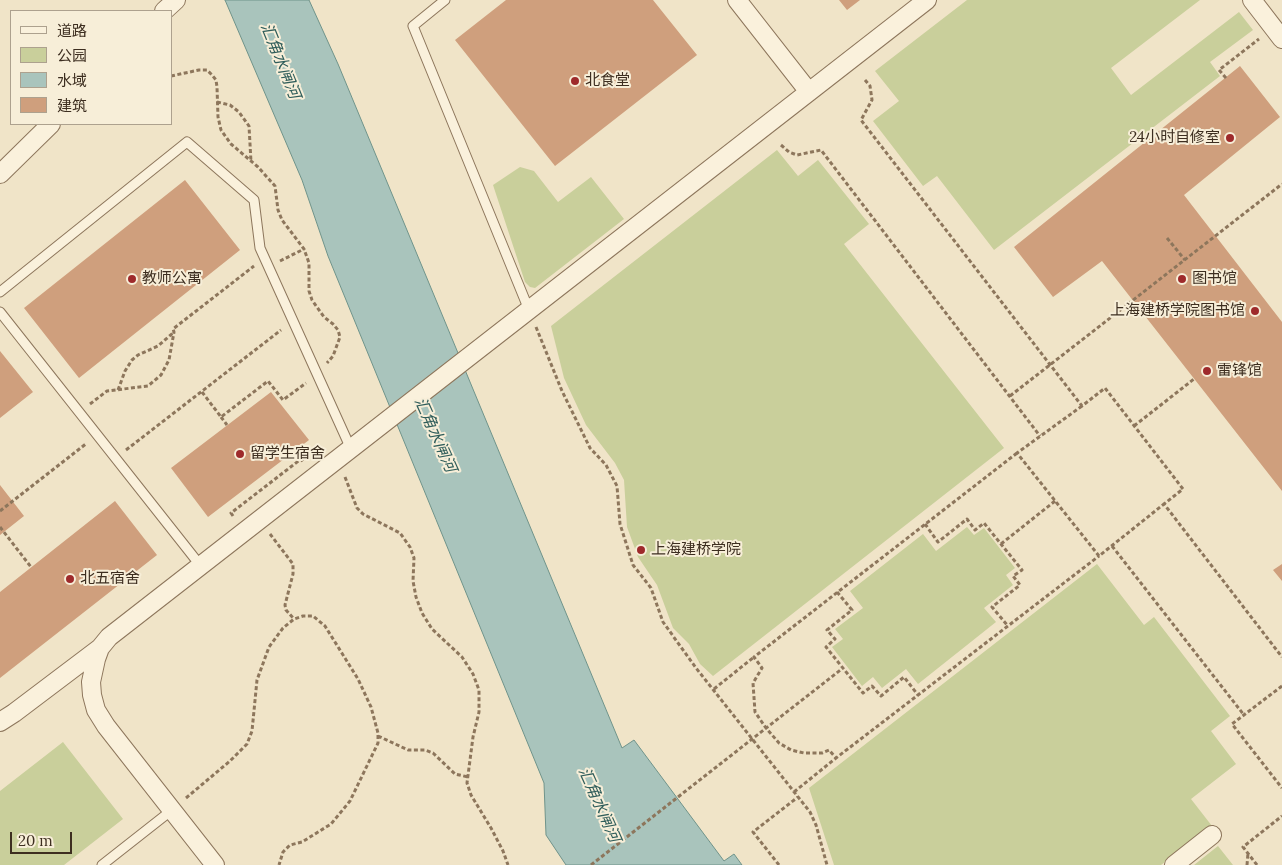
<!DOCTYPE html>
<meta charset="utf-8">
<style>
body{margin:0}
#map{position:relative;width:1282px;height:865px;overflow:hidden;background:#f0e4c8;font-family:Lora,"Noto Sans SC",serif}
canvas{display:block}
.legend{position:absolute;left:10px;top:10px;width:162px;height:115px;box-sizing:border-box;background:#f7eed8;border:1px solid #ada18e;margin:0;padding:6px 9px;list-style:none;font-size:15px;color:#3d2e20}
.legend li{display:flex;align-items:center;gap:10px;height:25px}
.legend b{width:25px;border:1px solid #ada18e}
.scale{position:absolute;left:10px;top:832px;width:62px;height:22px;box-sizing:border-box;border:2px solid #3d2e20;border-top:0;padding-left:6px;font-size:15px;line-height:18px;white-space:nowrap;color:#3d2e20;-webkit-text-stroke:4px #f7eed8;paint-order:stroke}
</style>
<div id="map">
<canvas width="1282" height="865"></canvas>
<ul class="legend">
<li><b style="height:6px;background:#faf1dc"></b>道路</li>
<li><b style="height:14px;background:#c9cf9b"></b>公园</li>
<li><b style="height:14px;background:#a9c4bc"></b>水域</li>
<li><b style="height:14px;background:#cf9f7d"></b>建筑</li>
</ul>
<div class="scale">20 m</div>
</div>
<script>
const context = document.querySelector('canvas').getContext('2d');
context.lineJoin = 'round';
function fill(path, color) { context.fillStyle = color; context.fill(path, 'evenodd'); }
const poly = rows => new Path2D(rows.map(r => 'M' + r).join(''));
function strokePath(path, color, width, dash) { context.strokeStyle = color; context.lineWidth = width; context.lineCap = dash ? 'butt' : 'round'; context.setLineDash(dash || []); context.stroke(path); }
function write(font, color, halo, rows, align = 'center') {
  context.font = font + ' Lora,"Noto Sans SC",serif'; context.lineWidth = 4; context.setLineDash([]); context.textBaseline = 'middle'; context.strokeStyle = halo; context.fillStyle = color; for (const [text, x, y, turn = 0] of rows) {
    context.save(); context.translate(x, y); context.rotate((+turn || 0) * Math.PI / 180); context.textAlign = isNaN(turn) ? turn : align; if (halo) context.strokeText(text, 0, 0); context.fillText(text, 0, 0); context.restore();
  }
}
fill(poly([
 [967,0,1200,0,1111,68,1131,95,1239,12,1253,30,1210,62,1220,76,994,250,937,176,923,186,873,121,899,101,875,71],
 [777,150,798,176,818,160,869,224,844,244,1004,448,713,676,700,664,689,644,673,628,657,585,638,557,627,527,624,480,615,463,586,425,564,378,551,326],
 [520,167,534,171,558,202,591,177,624,219,535,288,530,287,525,282,493,185],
 [967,527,974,535,984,528,1015,568,1006,575,1013,585,984,608,996,622,918,684,906,669,882,688,873,677,862,686,832,647,843,639,835,629,863,608,850,591,923,534,936,551],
 [1097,564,1144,625,1154,617,1230,716,1211,731,1236,764,1191,799,1212,826,1161,865,834,865,809,788],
 [63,742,123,819,64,865,0,865,0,791],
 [1218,846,1233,865,1194,865]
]), '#c9cf9b');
const water = poly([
 [225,0,309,0,338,64,622,748,634,740,724,861,734,854,742,865,566,865,546,835,544,783,328,256,302,180,225,0]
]);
fill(water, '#a9c4bc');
strokePath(water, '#6f938a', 1);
fill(poly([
 [506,0,653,0,697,55,555,166,455,40],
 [839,0,860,0,847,10],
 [1240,66,1280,117,1184,195,1282,322,1282,491,1102,261,1053,297,1014,247],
 [185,180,240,250,79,378,24,308],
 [0,351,33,392,0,418],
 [271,392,309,440,208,517,171,468],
 [0,485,24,516,0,535],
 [115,501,157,555,0,678,0,592],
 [1282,564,1282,581,1273,570]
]), '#cf9f7d');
const lane = poly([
 [445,0,413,26,529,310],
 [0,292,187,142,254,200,260,248,351,449],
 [0,312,200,565],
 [102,865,172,810]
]);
const street = poly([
 [737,0,809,92],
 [1252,0,1282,39],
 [164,11,176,0],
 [0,174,51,124],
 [0,722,14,713,100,648],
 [215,865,106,726,96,710,92,695,91,682,96,659,100,648,109,637,927,0],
 [1174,865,1212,835]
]);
strokePath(lane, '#8d765c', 11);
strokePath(street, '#8d765c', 20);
strokePath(poly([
 [171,76,199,70,207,70,212,75,216,80,217,87,218,117,221,130,231,144,258,167,275,186,278,210,282,220,304,249,309,263,309,291,312,300,324,317,333,324,338,330,340,337,333,356,327,363],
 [1226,78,1219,70,1259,39],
 [865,80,870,86,872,100,861,120,1082,406,1105,388,1183,489,1164,504,1282,657],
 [217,102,230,105,239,112,249,126,251,162],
 [781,145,789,152,797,155,821,150,1040,436],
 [1167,238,1185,260],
 [280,261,304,249],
 [536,327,562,391,590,448,606,465,617,486,620,524,633,565,651,588,663,622,696,668,810,812,816,825,827,865],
 [118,390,125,371,132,360,138,355,158,346,174,332],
 [202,392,221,417,268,381,283,400,306,383],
 [1010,396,1282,184],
 [90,404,107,391,148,386,161,375,169,360,174,332,173,329,254,266],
 [1082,406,1017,453,1099,556,1164,504],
 [221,417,227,425],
 [1134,426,1194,379],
 [126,450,281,330],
 [1017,453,754,657,762,668,753,683,755,712,766,728,779,743,791,750,804,753,822,753,829,750,836,758,1099,556],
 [345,477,357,508,363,514,400,533,410,547,414,558,413,581,416,597,422,613,432,629,462,657,473,674,479,690,479,712,473,737,467,783,471,795,491,828,503,851,508,865],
 [0,511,87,443],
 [233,516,231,513,301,459,304,463],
 [925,524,938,542,967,519,975,530,984,523,1022,570,1013,576,1020,585,992,607,1008,626],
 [0,527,31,567],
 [270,534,293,564,293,574,285,605,286,610,294,619],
 [1001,544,1055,501],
 [1112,546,1244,715],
 [837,592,852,610,827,630,835,639,826,647,863,693,872,686,881,696,904,677,918,695],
 [1282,686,1232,724,1282,788],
 [714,689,754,657],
 [378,736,408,750,425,750,433,753,455,774,468,777],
 [794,792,836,758],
 [186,798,230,761,247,744,252,731,257,680,269,647,283,628,294,619,303,616,313,616,325,626,358,679,371,707,378,733,378,743,350,801,331,824,302,842,290,845,283,852,279,865],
 [591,865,843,668],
 [779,865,753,832,798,797],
 [1247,865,1248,853],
 [1257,865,1243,847,1282,816]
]), '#8d765c', 3, [4, 2.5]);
strokePath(lane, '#faf1dc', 9);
strokePath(street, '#faf1dc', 18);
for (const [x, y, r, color] of [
 [575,81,5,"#9e2a2b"],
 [1230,138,5,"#9e2a2b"],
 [132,279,5,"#9e2a2b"],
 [1182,279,5,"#9e2a2b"],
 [1255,311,5,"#9e2a2b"],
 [1207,371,5,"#9e2a2b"],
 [240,454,5,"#9e2a2b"],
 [641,550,5,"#9e2a2b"],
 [70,579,5,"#9e2a2b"]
]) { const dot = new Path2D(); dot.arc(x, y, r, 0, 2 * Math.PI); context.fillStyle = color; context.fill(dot); strokePath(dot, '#f7eed8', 2); }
write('15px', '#3d2e20', '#f7eed8', [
 ["北食堂",585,81],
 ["24小时自修室",1220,138,"right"],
 ["教师公寓",142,279],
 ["图书馆",1192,279],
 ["上海建桥学院图书馆",1245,311,"right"],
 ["雷锋馆",1217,371],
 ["留学生宿舍",250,454],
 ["上海建桥学院",651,550],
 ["北五宿舍",80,579]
], 'left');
write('italic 16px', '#2f5d5a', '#f7eed8', [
 ["汇角水闸河",280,61,68],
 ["汇角水闸河",435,435,66],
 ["汇角水闸河",599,805,66]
]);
</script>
